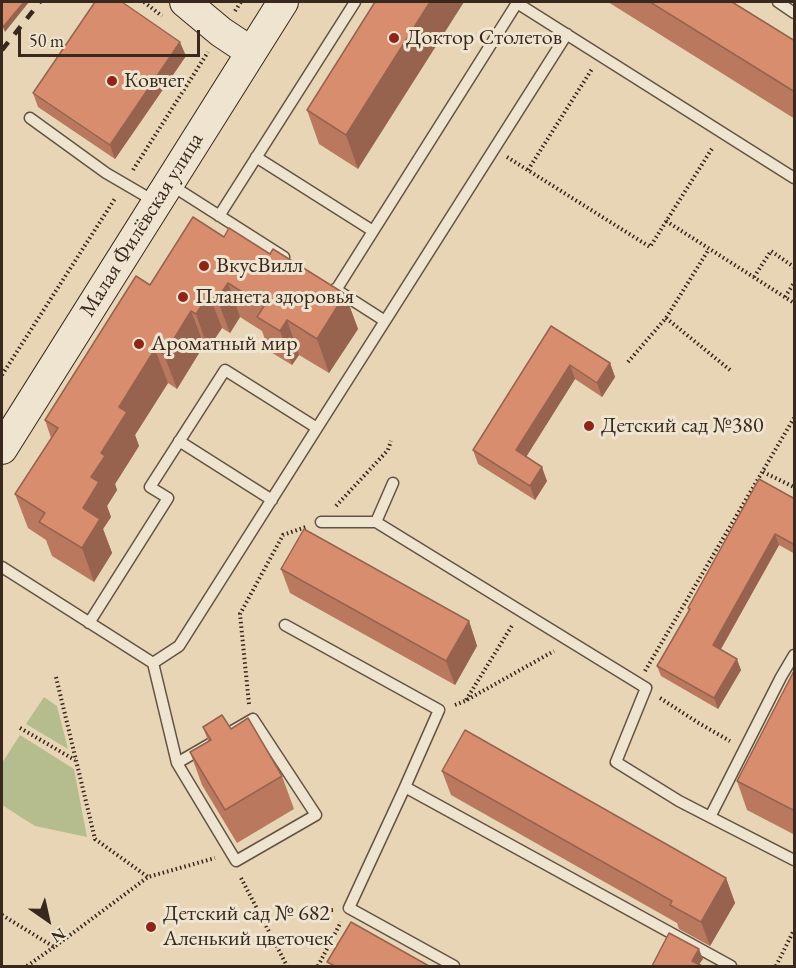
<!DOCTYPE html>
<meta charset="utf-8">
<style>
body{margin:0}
#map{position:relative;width:796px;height:968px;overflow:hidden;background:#e7d5b5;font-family:"EB Garamond",serif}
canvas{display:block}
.frame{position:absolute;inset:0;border:3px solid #39281e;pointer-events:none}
.north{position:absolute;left:18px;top:890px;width:60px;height:60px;-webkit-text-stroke:4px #efe4cf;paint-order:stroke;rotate:146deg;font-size:16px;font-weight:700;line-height:24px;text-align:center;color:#39281e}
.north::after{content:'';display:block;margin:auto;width:21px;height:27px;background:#39281e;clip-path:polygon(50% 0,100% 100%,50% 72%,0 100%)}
.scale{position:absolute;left:18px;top:30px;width:182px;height:27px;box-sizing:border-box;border:3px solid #39281e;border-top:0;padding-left:8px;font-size:18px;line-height:21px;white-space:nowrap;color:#39281e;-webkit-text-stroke:4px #efe4cf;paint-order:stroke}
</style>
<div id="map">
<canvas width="796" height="968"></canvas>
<div class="frame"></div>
<div class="north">N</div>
<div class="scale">50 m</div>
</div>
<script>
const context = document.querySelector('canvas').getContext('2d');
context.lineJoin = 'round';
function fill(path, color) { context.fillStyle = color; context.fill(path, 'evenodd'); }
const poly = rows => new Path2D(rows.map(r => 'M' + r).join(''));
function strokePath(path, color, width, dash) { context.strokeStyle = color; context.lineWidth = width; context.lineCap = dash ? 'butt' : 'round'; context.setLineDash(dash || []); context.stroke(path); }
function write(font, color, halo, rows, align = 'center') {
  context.font = font + ' "EB Garamond",serif'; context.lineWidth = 6; context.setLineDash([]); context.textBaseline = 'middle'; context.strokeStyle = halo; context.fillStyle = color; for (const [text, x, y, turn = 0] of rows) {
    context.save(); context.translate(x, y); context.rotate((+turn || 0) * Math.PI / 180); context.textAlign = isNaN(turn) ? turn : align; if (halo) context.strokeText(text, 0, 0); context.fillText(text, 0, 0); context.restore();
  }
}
fill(poly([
 [44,697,57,706,68,749,26,724],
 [20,735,74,769,87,837,35,826,2,805,2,763]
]), '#b5bd8e');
const lane = poly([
 [778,2,794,13],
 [30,118,106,173,154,201],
 [256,157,373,231],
 [171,185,284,257],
 [219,216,355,2],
 [336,290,517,3,794,178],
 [385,321,567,34],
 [179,441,272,500],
 [321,522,376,522,393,483],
 [376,522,646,688,616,762,679,801,710,817],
 [2,567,153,663,179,646,317,428],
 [89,623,168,498,150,487,225,370,317,428,385,321,335,289],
 [285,625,439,710,405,787,731,966],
 [794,655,781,677,710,817,794,860],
 [153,663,177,763],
 [253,719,316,815,236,861,177,763,253,719],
 [405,787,349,908,454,966]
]);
const secondary = poly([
 [185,2,221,32,251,52],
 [2,449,283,2]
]);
strokePath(lane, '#645344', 13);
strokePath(secondary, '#39281e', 32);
strokePath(poly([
 [144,2,162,16],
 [235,11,241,2],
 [507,157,650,247,713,147],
 [133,170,208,52],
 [528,170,592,69],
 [666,221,794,303],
 [754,277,771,251,794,267],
 [785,297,794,283],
 [666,318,730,370],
 [628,362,666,318,709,249],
 [2,375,116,197],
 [763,472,794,487],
 [336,506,388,450,391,441],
 [645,671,794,418],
 [56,677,95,839,148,877],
 [660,698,697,722,730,741],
 [466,700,513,624],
 [249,704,240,614,283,535,306,527],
 [455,705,465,701,554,651],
 [20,728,75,760],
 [241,878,287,966],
 [318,911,333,910],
 [2,915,54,947,148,877,215,858],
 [27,966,54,947],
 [318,966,341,922],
 [776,966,794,930]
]), '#39281e', 4, [1.5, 3]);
strokePath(lane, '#efe4cf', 10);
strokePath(secondary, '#efe4cf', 30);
strokePath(poly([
 [2,50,40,2]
]), '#39281e', 4.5, [10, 10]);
fill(poly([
 [375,2,358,169,319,144,307,110],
 [608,2,732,2,795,41,795,119],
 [186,56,115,159,38,107,33,93],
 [224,237,270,254,345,294,358,329,329,373,299,355,292,365,269,351,262,331,240,317,230,333,222,328,208,349,204,345,177,389,168,383,135,435,139,446,115,484,117,490,107,506,111,517,103,529,112,553,94,582,52,556,46,540,28,528,15,494,51,438,45,420,150,285],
 [551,326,610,363,615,377,602,397,575,379,526,457,547,481,535,500,478,464,473,450],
 [795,499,795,554,779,545,721,649,741,670,718,709,661,676,657,666,689,611,688,608],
 [281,569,469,621,477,646,455,685,290,593],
 [795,669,795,835,747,810,737,781],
 [203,727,231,729,282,776,294,809,237,843,202,785,190,752,208,741],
 [442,771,726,878,735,903,710,946,679,929,677,923,451,795]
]), '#ba795f');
fill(poly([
 [24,2,29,2,5,32,3,27],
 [430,2,464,2,358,169,346,135],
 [180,42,186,56,115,159,110,145],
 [228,283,240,317,230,333,217,299],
 [209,294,222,328,208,349,196,314],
 [345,294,358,329,329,373,317,339],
 [191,311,204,345,177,389,164,355],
 [287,320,299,355,292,365,280,331],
 [155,349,168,383,135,435,139,446,115,484,117,490,107,506,111,517,103,529,112,553,94,582,82,548,83,508,91,477,119,407],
 [610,363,615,377,602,397,597,383],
 [570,365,575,379,521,465,516,450],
 [542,467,547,481,535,500,530,486],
 [775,534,779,545,717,656,713,645],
 [469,621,477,646,455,685,446,661],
 [737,659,741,670,718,709,714,698],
 [726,878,735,903,710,946,701,922],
 [699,949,703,959,698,966,692,961]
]), '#97634e');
const building = poly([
 [2,2,24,2,3,27,2,26,2,2],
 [95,2,122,2,180,42,110,145,33,93,95,2],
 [375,2,430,2,346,135,307,110,375,2],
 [650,2,732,2,795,41,795,92,650,2],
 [193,217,224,237,229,228,270,254,273,249,345,294,317,339,287,320,280,331,257,317,264,306,228,283,217,299,209,294,196,314,191,311,164,355,155,349,119,407,127,412,101,453,105,456,91,477,99,482,83,508,100,519,82,548,39,522,45,513,15,494,58,428,45,420,136,276,150,285,193,217],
 [551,326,610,363,597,383,570,365,516,450,542,467,530,486,473,450,551,326],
 [759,479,795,499,795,545,775,534,713,645,737,659,714,698,657,666,690,609,688,608,759,479],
 [304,529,469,621,446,661,281,569,304,529],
 [795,669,795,808,793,810,737,781,795,669],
 [222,715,231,729,248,718,282,776,225,810,190,752,211,740,203,727,222,715],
 [465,730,726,878,701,922,670,905,672,901,442,771,465,730],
 [351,922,429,966,335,966,327,962,351,922],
 [669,933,699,949,692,961,702,966,652,966,669,933]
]);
fill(building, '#d88d6f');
strokePath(building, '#97634e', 1.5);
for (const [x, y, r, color] of [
 [394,38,6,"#8f2418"],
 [112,81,6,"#8f2418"],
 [204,266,6,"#8f2418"],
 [183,297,6,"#8f2418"],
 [139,344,6,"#8f2418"],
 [589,426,6,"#8f2418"],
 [151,927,6,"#8f2418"]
]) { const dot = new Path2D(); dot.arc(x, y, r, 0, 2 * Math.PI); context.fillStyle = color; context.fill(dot); strokePath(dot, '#efe4cf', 2); }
write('22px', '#39281e', '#efe4cf', [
 ["Доктор Столетов",406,38],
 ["Ковчег",124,81],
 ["ВкусВилл",216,266],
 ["Планета здоровья",195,297],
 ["Ароматный мир",151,344],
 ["Детский сад №380",601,426],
 ["Детский сад № 682",163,914],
 ["Аленький цветочек",163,939]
], 'left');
write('22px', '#39281e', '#efe4cf', [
 ["Малая Филёвская улица",142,225,-58]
]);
</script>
